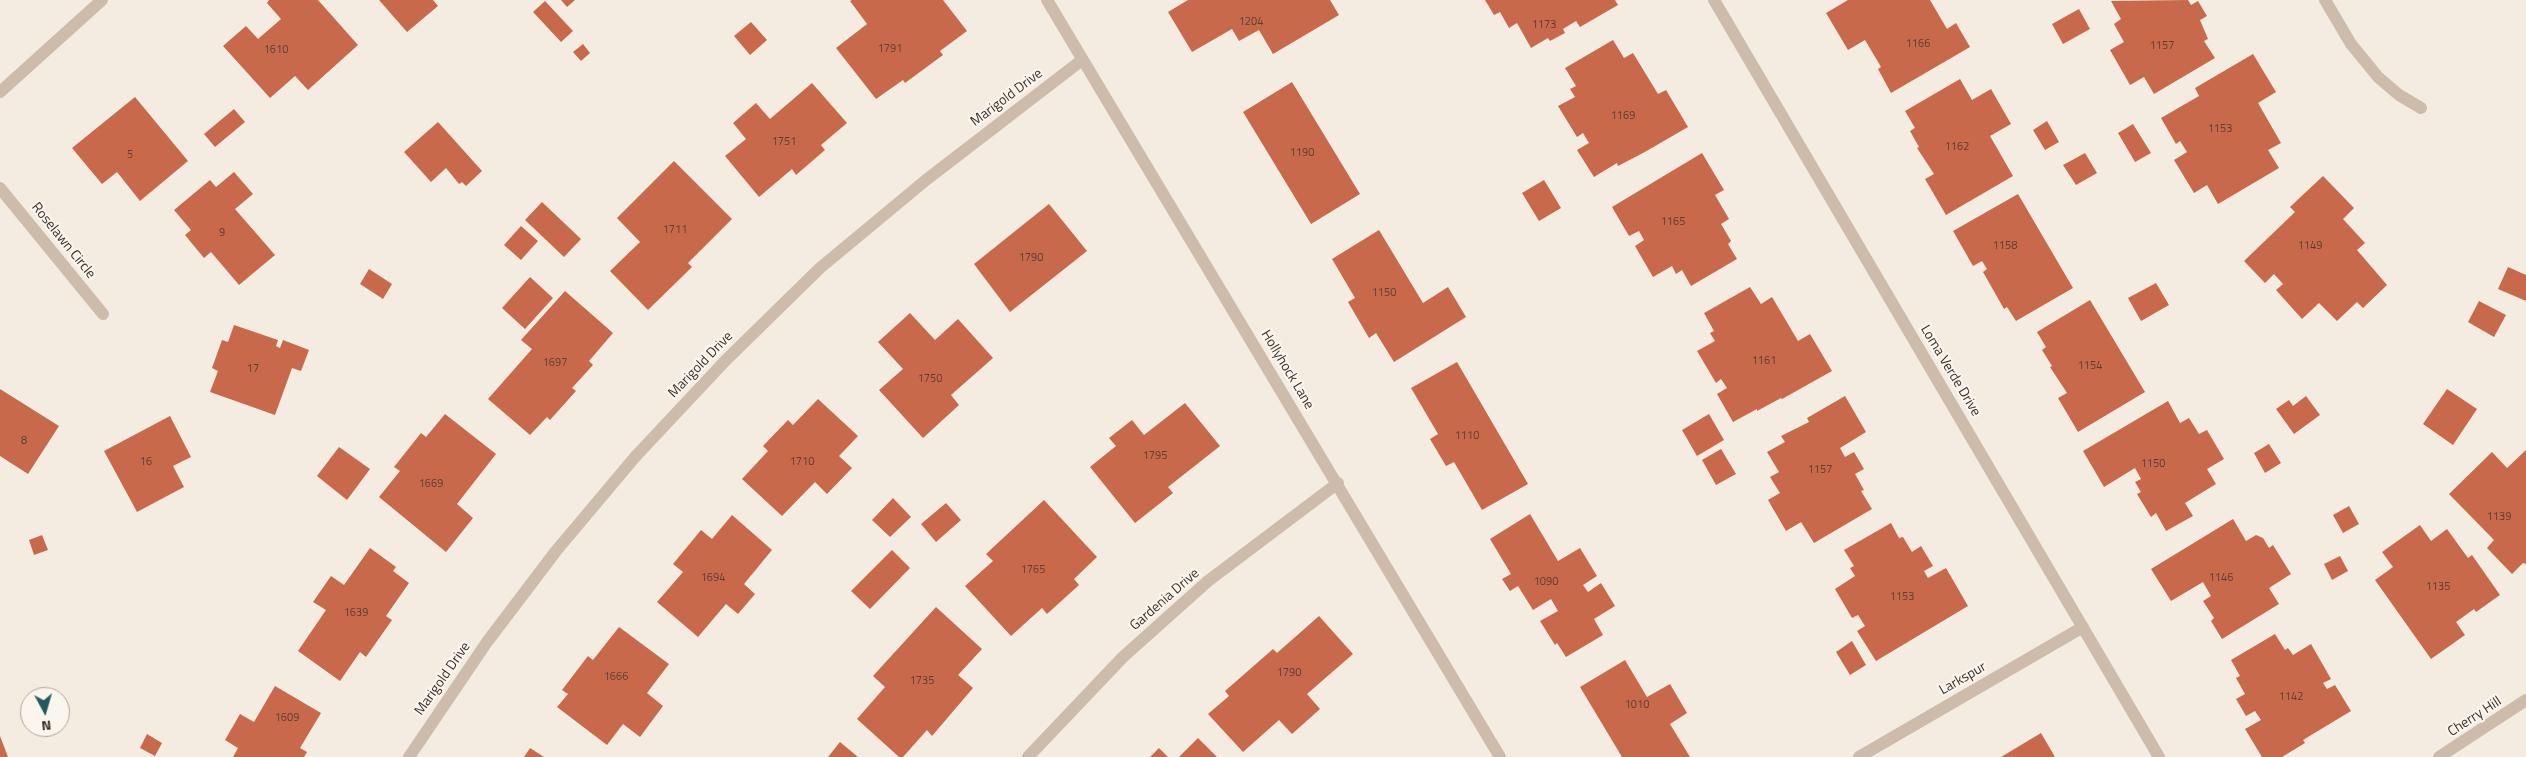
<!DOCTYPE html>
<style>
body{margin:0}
#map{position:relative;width:2526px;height:757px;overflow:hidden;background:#f4ebe1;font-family:"Titillium Web",sans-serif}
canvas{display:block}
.north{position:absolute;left:20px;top:687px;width:50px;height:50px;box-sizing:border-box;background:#fbf5ee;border:1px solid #aea6a0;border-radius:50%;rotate:174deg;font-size:14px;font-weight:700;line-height:20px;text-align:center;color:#3b302b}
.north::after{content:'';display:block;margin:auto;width:18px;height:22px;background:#1f5a5e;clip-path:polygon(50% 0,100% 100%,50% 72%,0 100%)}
</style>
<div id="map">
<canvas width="2526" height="757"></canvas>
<div class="north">N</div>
</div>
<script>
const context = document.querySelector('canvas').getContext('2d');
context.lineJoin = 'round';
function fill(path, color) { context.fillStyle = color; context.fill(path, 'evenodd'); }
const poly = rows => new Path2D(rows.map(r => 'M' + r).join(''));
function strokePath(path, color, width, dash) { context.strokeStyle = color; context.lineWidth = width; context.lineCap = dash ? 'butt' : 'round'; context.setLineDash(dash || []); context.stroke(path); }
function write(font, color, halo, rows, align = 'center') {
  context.font = font + ' "Titillium Web",sans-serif'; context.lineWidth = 4.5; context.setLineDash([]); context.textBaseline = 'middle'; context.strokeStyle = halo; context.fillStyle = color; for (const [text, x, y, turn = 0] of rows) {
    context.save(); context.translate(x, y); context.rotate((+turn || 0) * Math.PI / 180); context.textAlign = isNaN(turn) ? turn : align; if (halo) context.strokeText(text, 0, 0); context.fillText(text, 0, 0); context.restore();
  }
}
fill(poly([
 [269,0,318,0,358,45,308,90,295,76,270,98,223,46,246,26,258,39,281,19,267,3],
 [379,0,433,0,438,6,407,32],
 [561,0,575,0,567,7],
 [852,0,943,0,967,31,940,51,943,55,905,83,903,80,876,99,836,48,867,24,850,1],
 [1188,0,1330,0,1339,15,1273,54,1259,30,1239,41,1232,29,1192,52,1168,12],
 [1485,0,1615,0,1618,5,1580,27,1576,21,1563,29,1565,33,1550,41,1548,38,1531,48,1517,23,1509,28,1500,12,1494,15],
 [1848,0,1930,0,1947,29,1956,23,1970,47,1891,93,1878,69,1881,67,1865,40,1848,50,1826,13],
 [2188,0,2191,5,2198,1,2207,16,2200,20,2208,39,2204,41,2215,58,2154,94,2144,77,2130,85,2110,50,2124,42,2114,24,2121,19,2111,1],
 [545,1,573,31,561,42,533,12],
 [2079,9,2090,29,2063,44,2052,24],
 [751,22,767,40,750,55,734,36],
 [1613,40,1624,58,1633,53,1658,94,1666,90,1688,127,1643,153,1618,166,1617,163,1594,177,1577,150,1589,143,1583,133,1577,137,1558,106,1575,97,1570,89,1576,86,1565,68],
 [583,44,590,53,581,61,573,52],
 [2253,54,2276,92,2258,103,2281,143,2268,150,2279,168,2218,204,2207,185,2194,193,2174,160,2187,152,2180,141,2176,144,2161,118,2199,96,2195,88],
 [1960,79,1972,100,1991,89,2011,124,1990,136,2013,176,1946,215,1925,179,1934,174,1917,148,1919,147,1910,131,1915,128,1905,111],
 [1292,82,1360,194,1311,224,1243,112],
 [812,83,847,123,821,145,825,150,796,175,792,169,759,197,725,156,746,139,733,123,756,103,770,119],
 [135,97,188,161,140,201,117,172,102,184,72,148],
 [234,109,245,122,215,147,204,134],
 [2047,121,2059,142,2045,150,2033,130],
 [438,122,482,171,466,186,462,182,459,184,446,168,431,182,404,152],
 [2133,124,2151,153,2135,162,2118,133],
 [1702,153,1724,190,1715,195,1729,219,1721,224,1731,241,1728,244,1737,259,1691,286,1682,270,1676,274,1672,266,1653,277,1635,246,1644,240,1639,231,1629,236,1612,207],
 [2085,153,2097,173,2076,185,2063,165],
 [674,161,732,219,688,263,692,267,648,310,610,271,640,242,617,218],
 [234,172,253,194,235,209,275,255,239,285,211,252,204,258,185,235,191,230,174,210,210,180,216,187],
 [2323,176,2354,208,2343,219,2365,243,2357,250,2387,285,2363,308,2357,302,2337,321,2319,303,2302,319,2276,290,2283,284,2274,274,2265,283,2244,261,2295,212,2290,207],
 [1544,180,1561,208,1539,221,1522,193],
 [2018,194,2073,288,2016,321,2007,307,2004,309,1983,272,1987,269,1982,261,1973,266,1953,231],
 [542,202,581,239,564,257,525,220],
 [1049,204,1087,251,1010,312,974,264],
 [521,226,538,241,521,260,504,245],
 [1379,230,1423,303,1448,287,1466,317,1394,362,1376,333,1369,338,1348,302,1355,298,1332,259],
 [2508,267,2526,275,2526,301,2498,289],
 [369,269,392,284,383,299,360,284],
 [530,277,553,298,525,329,502,308],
 [2156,283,2169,305,2141,321,2128,298],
 [1750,287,1761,304,1772,297,1798,341,1810,334,1832,371,1782,399,1781,398,1757,411,1757,409,1733,422,1717,394,1727,388,1721,379,1716,383,1697,351,1715,341,1710,333,1714,331,1704,313],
 [565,291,613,333,589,361,593,365,572,388,576,391,550,420,547,417,530,435,488,399,532,349,521,340],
 [2090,300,2145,392,2078,432,2058,398,2067,393,2050,367,2052,366,2042,350,2046,347,2037,332],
 [2479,301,2506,315,2494,337,2468,322],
 [910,313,935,340,958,319,993,358,951,395,959,405,923,438,879,390,903,369,878,342],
 [234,325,278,340,276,346,280,348,283,340,309,350,301,371,292,368,275,415,210,392,218,371,212,368,222,340,228,342],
 [1457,362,1528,484,1482,510,1454,462,1446,466,1430,439,1438,434,1411,388],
 [0,389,59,426,28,474,0,456],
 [2447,389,2477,409,2453,445,2423,424],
 [1845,396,1866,432,1840,448,1845,457,1854,452,1864,469,1855,474,1864,490,1861,491,1872,509,1814,543,1801,522,1786,531,1768,500,1780,493,1770,477,1779,472,1767,452,1785,442,1781,436,1809,422,1807,418],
 [2306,396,2320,415,2294,434,2276,409,2289,400,2293,406],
 [818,399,858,436,839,456,852,468,827,494,815,482,782,516,742,479,768,451,763,446,788,420,793,425],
 [2168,401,2180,423,2189,418,2199,434,2207,430,2224,459,2207,469,2216,484,2185,503,2193,516,2166,531,2156,513,2151,517,2137,494,2141,492,2135,482,2141,479,2135,468,2104,487,2083,451],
 [1185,403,1220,446,1168,487,1173,493,1135,523,1090,467,1116,446,1109,438,1132,420,1144,435],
 [445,414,496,454,457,504,473,518,446,552,379,497,400,471,394,467,421,433,426,437],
 [1709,414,1724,440,1697,456,1682,430],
 [170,416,191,457,173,466,184,487,137,512,104,451],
 [2269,444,2281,463,2265,473,2254,453],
 [339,447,370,469,347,500,317,476],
 [1721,449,1736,474,1716,485,1702,460],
 [2526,450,2526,564,2523,563,2512,574,2487,548,2494,540,2449,494,2492,452,2507,468],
 [893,498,911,517,890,537,872,520],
 [1044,500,1097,557,1074,579,1079,585,1047,614,1042,608,1011,636,965,586,993,561,986,554],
 [946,503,961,520,936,542,921,524],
 [2349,506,2359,524,2343,533,2333,515],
 [1530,514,1558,561,1580,548,1597,576,1583,585,1588,592,1601,583,1615,606,1594,619,1603,635,1566,657,1557,643,1555,645,1540,621,1558,611,1551,599,1533,610,1518,586,1510,591,1502,579,1511,574,1490,539],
 [732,515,772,550,744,584,755,594,738,614,726,604,698,637,657,602,683,572,673,564,701,530,712,539],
 [2233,519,2246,541,2256,535,2263,538,2269,548,2273,545,2291,574,2269,588,2279,604,2222,639,2211,621,2214,618,2203,601,2211,596,2203,582,2171,601,2151,569],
 [1891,523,1899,538,1903,537,1912,552,1921,546,1933,566,1924,571,1928,578,1946,568,1968,606,1876,661,1857,631,1865,626,1858,615,1852,618,1835,589,1855,576,1850,568,1854,566,1844,550],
 [2420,525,2431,541,2447,529,2468,558,2472,555,2500,595,2476,612,2474,609,2456,622,2465,635,2431,659,2375,580,2393,567,2382,552],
 [42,535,48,550,34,555,29,540],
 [370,548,396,567,393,571,409,583,386,616,392,620,366,657,360,652,340,681,298,651,326,610,313,602,331,576,344,585],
 [892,550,910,568,870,609,851,591],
 [2340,556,2348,571,2332,580,2324,564],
 [936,607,982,649,958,675,973,688,932,736,927,730,903,757,899,757,857,719,885,687,873,676],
 [1319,616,1353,654,1307,694,1320,709,1292,734,1279,720,1243,752,1208,714,1229,696,1225,691,1273,649,1277,653],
 [619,627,669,664,647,693,663,706,640,737,623,724,607,745,557,707,568,694,562,690,588,656,593,660],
 [2275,634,2285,650,2288,648,2293,655,2311,644,2331,679,2323,683,2327,689,2335,685,2351,711,2303,740,2305,743,2282,757,2262,757,2245,729,2261,720,2255,711,2246,716,2236,699,2245,694,2236,678,2240,676,2231,660],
 [1852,641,1866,665,1850,675,1836,652],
 [1625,660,1647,697,1670,684,1687,713,1670,724,1690,757,1622,757,1580,687],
 [275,686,321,713,300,748,307,752,304,757,233,757,238,748,225,740,240,714,254,722],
 [2041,733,2055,757,2001,757],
 [147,734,162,743,155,756,140,748],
 [0,736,8,757,0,757],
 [1198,738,1217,757,1179,757],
 [840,742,858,757,828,757],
 [530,748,544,757,524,757],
 [1159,748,1168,757,1150,757]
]), '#c8694b');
strokePath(poly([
 [1047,0,1500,757],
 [1714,0,2159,757],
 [2325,0,2351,44,2378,77,2399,95,2421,108],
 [0,92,102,0],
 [0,188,103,314],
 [409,757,487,642,556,551,635,457,726,360,820,268,926,180,1082,60],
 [1028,757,1123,657,1208,581,1338,483],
 [1859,757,2083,627],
 [2439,757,2526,700]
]), '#cdbbac', 12);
write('11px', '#5e3e33', null, [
 ["1204",1251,22],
 ["1173",1544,25],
 ["1166",1918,44],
 ["1157",2162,46],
 ["1791",890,49],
 ["1610",276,50],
 ["1169",1623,116],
 ["1153",2220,129],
 ["1751",784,142],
 ["1162",1957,147],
 ["1190",1302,153],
 ["5",130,155],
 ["1165",1673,222],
 ["1711",675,230],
 ["9",222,233],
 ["1158",2005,246],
 ["1149",2310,246],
 ["1790",1031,258],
 ["1150",1384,293],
 ["1161",1764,361],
 ["1697",555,363],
 ["1154",2090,366],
 ["17",253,369],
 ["1750",930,379],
 ["1110",1467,436],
 ["8",24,441],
 ["1795",1155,456],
 ["16",146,462],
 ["1710",802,462],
 ["1150",2153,464],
 ["1157",1820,470],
 ["1669",431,484],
 ["1139",2499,517],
 ["1765",1033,570],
 ["1694",713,578],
 ["1146",2221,578],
 ["1090",1546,582],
 ["1135",2438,587],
 ["1153",1902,597],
 ["1639",356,613],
 ["1790",1289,673],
 ["1666",616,677],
 ["1735",922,681],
 ["1142",2291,697],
 ["1010",1637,705],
 ["1609",287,718]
]);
write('14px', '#3b302b', '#fbf5ee', [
 ["Marigold Drive",1007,98,-37],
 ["Roselawn Circle",63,241,51],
 ["Marigold Drive",701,365,-46],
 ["Hollyhock Lane",1287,370,59],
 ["Loma Verde Drive",1950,371,59],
 ["Gardenia Drive",1165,600,-41],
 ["Marigold Drive",443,679,-55],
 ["Larkspur",1963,679,-30],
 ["Cherry Hill",2475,717,-33]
]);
</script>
